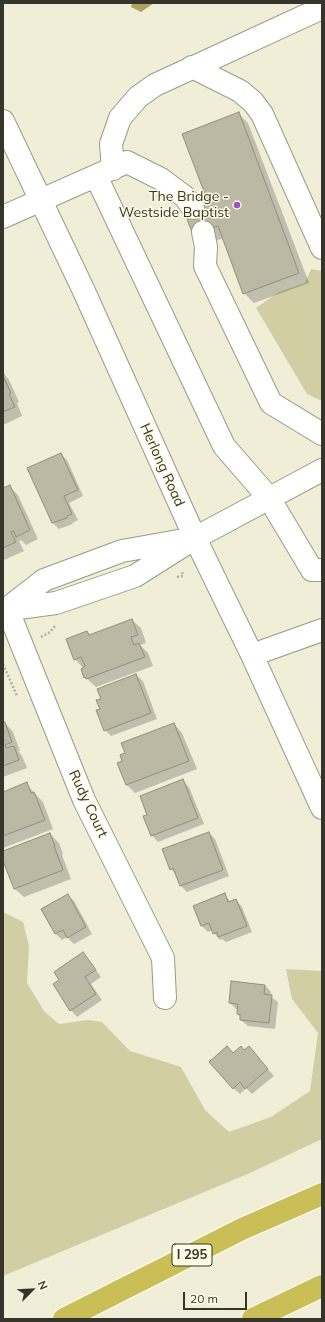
<!DOCTYPE html>
<style>
body{margin:0}
#map{position:relative;width:325px;height:1322px;overflow:hidden;background:#f0eed7;font-family:Mulish,sans-serif}
canvas{display:block}
.frame{position:absolute;inset:0;border:4px solid #36352c;pointer-events:none}
.north{position:absolute;left:12px;top:1270px;width:40px;height:40px;-webkit-text-stroke:3px #fdfbe4;paint-order:stroke;rotate:66deg;font-size:11px;font-weight:700;line-height:16px;text-align:center;color:#36352c}
.north::after{content:'';display:block;margin:auto;width:14px;height:18px;background:#36352c;clip-path:polygon(50% 0,100% 100%,50% 72%,0 100%)}
.scale{position:absolute;left:183px;top:1292px;width:64px;height:18px;box-sizing:border-box;border:2px solid #36352c;border-top:0;padding-left:5px;font-size:12px;line-height:14px;white-space:nowrap;color:#36352c;-webkit-text-stroke:3px #fdfbe4;paint-order:stroke}
</style>
<div id="map">
<canvas width="325" height="1322"></canvas>
<div class="frame"></div>
<div class="north">N</div>
<div class="scale">20 m</div>
</div>
<script>
const context = document.querySelector('canvas').getContext('2d');
context.lineJoin = 'round';
function fill(path, color) { context.fillStyle = color; context.fill(path, 'evenodd'); }
const poly = rows => new Path2D(rows.map(r => 'M' + r).join(''));
function strokePath(path, color, width, dash) { context.strokeStyle = color; context.lineWidth = width; context.lineCap = dash ? 'butt' : 'round'; context.setLineDash(dash || []); context.stroke(path); }
function write(font, color, halo, rows, align = 'center') {
  context.font = font + ' Mulish,sans-serif'; context.lineWidth = 3; context.setLineDash([]); context.textBaseline = 'middle'; context.strokeStyle = halo; context.fillStyle = color; for (const [text, x, y, turn = 0] of rows) {
    context.save(); context.translate(x, y); context.rotate((+turn || 0) * Math.PI / 180); context.textAlign = isNaN(turn) ? turn : align; if (halo) context.strokeText(text, 0, 0); context.fillText(text, 0, 0); context.restore();
  }
}
fill(poly([
 [311,269,322,271,322,401,307,394,256,308,279,292,305,283],
 [3,912,23,922,29,946,27,983,44,1011,59,1024,88,1020,102,1022,130,1051,181,1067,205,1110,229,1132,271,1117,310,1091,318,1033,292,999,286,969,322,971,322,1139,250,1173,3,1276]
]), '#d2cea3');
fill(poly([
 [132,3,154,3,141,12,131,7]
]), '#aea65e');
fill(poly([
 [238,113,248,123,309,283,254,303,244,293,223,238,204,245,209,203],
 [3,372,9,380,19,402,17,403,22,416,3,425],
 [61,454,67,460,83,496,69,503,78,520,72,523,73,524,59,529,53,523],
 [9,486,18,495,38,539,26,545,21,540,19,541,24,551,4,560,3,558,3,489],
 [132,620,141,628,146,643,140,645,148,653,153,666,96,687,85,677,82,669,83,668,75,659,87,632,90,635],
 [136,675,143,681,157,719,111,736,105,730,101,709,102,699],
 [5,723,13,732,20,751,18,751,22,756,27,768,3,777,3,724],
 [174,724,182,733,197,769,135,793,126,784],
 [183,781,189,787,204,824,158,842,152,835,148,815],
 [26,784,43,802,53,829,3,848,3,793],
 [209,833,215,839,229,876,187,892,181,886,177,875,171,869],
 [50,834,59,843,63,854,62,855,71,879,24,897,15,889,3,858,3,852],
 [224,894,231,902,236,900,242,907,252,932,226,942,222,939,220,940,214,933,213,930,208,932,202,926],
 [68,895,74,901,92,934,74,944,67,937,62,940,56,934],
 [83,953,89,960,101,977,91,984,102,1000,77,1017,71,1010,61,980],
 [265,985,271,992,270,996,278,1002,275,1029,248,1026,241,1020,241,1017,238,1014,238,1010,236,1009,230,1003],
 [244,1051,255,1054,274,1076,252,1094,246,1088,240,1094,233,1088,234,1054]
]), '#0003');
const building = poly([
 [239,112,299,273,243,294,218,226,193,235,184,211,208,202,182,134,239,112],
 [3,376,11,393,9,394,15,407,3,412,3,376],
 [61,453,78,490,64,496,72,514,67,516,67,518,52,523,27,468,61,453],
 [10,485,30,530,16,537,14,531,11,532,16,542,3,548,3,488,10,485],
 [132,619,138,635,131,637,134,645,139,643,145,657,86,679,85,677,84,678,81,669,85,666,81,657,74,660,66,639,87,631,89,635,132,619],
 [136,674,151,713,104,731,96,710,100,709,96,700,101,699,97,689,136,674],
 [3,722,5,722,12,742,5,745,6,748,14,746,19,760,3,766,3,722],
 [174,723,189,761,126,785,117,763,122,761,120,755,125,753,121,743,174,723],
 [183,779,198,818,151,836,143,816,147,815,140,796,183,779],
 [27,782,31,793,34,792,45,820,3,836,3,792,27,782],
 [209,832,223,870,180,886,173,868,170,870,162,849,209,832],
 [50,833,55,846,54,846,63,870,14,889,3,861,3,851,50,833],
 [225,893,228,902,236,899,247,926,218,937,217,932,213,934,209,923,201,926,193,906,225,893],
 [68,894,86,927,67,938,63,930,55,934,41,909,68,894],
 [83,952,96,970,85,977,96,994,70,1011,53,984,59,980,54,972,83,952],
 [231,981,265,985,264,994,272,995,269,1023,240,1020,240,1015,237,1014,238,1004,229,1003,231,981],
 [227,1046,233,1053,241,1046,244,1050,249,1046,268,1069,245,1089,240,1082,233,1089,209,1062,227,1046]
]);
fill(building, '#bbb9a3');
strokePath(building, '#918f7a', 1);
const minor = poly([
 [192,67,240,91,253,102,262,114,322,248],
 [3,121,83,289,195,538,252,655,322,808],
 [113,169,111,144,120,118,138,97,155,85,322,8],
 [96,176,224,446,269,498,312,570,322,570],
 [3,217,127,162,161,179,185,197,193,208],
 [203,232,206,247,205,266,271,403,322,434],
 [7,608,84,800,163,958,165,998],
 [8,608,44,580,122,551,184,540],
 [3,610,56,603,135,576,195,538,322,470],
 [252,655,322,630]
]);
const highway = poly([
 [64,1319,242,1229,322,1194],
 [253,1319,322,1286]
]);
strokePath(minor, '#9b9984', 24);
strokePath(highway, '#fff', 24);
strokePath(poly([
 [177,577,183,576,182,571],
 [41,637,50,632,56,625],
 [3,664,17,696]
]), '#b2b19e', 2.5, [2, 2]);
strokePath(minor, '#fff', 22);
strokePath(highway, '#cabf57', 22);
for (const [x, y, r, color] of [
 [237,205,4,"#9e52c4"]
]) { const dot = new Path2D(); dot.arc(x, y, r, 0, 2 * Math.PI); context.fillStyle = color; context.fill(dot); strokePath(dot, '#fdfbe4', 1.5); }
for (const [x, y, w] of [
 [192,1255,40]
]) { const box = new Path2D(); box.roundRect(x - w / 2, y - 11, w, 22, 3); context.fillStyle = '#fdfbe4'; context.fill(box); strokePath(box, '#36352c', 1); }
write('bold 13px', '#36352c', null, [
 ["I 295",192,1255]
]);
write('14px', '#36352c', '#fdfbe4', [
 ["The Bridge -",229,197],
 ["Westside Baptist",229,213]
], 'right');
write('14px', '#36352c', '#fdfbe4', [
 ["Herlong Road",162,465,66],
 ["Rudy Court",88,804,65]
]);
</script>
